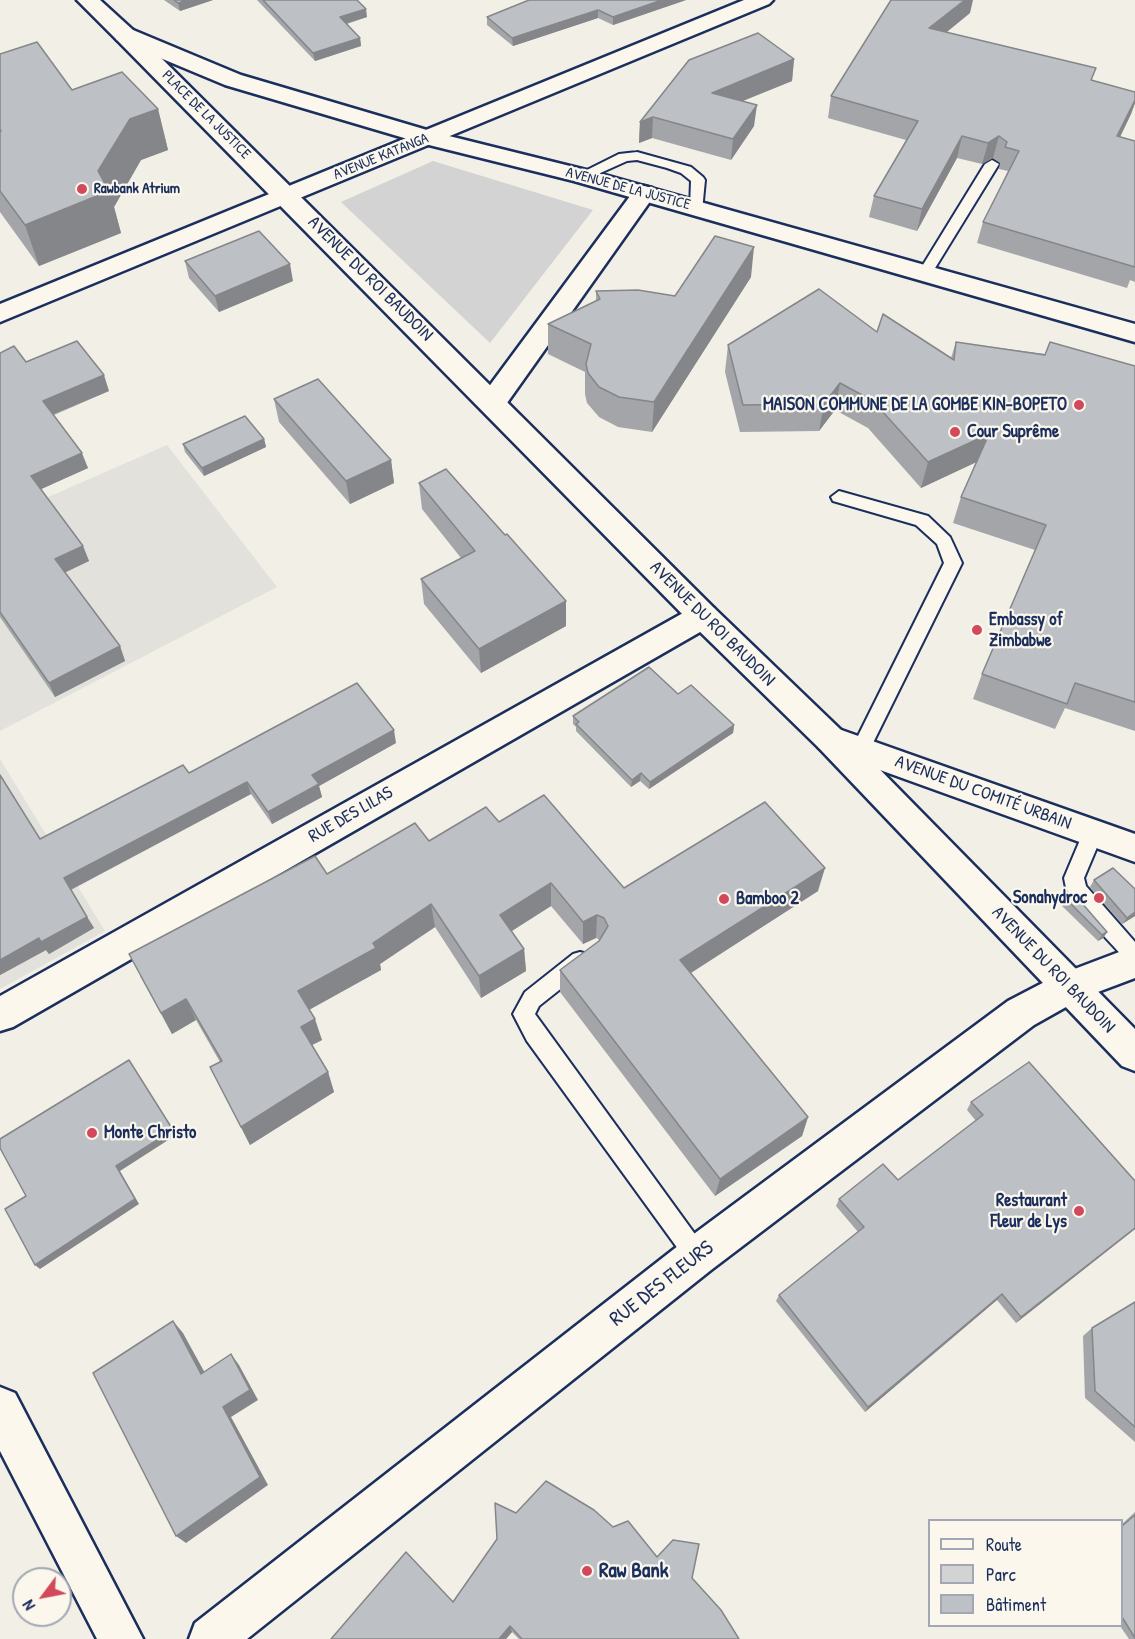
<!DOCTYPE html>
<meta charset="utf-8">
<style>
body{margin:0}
#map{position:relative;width:1135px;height:1639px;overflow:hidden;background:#f2efe6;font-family:"Patrick Hand",sans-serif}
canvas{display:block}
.legend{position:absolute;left:928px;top:1519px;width:195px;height:108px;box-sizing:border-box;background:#fbf7ec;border:2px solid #a1a7b3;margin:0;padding:8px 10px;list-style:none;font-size:18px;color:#1b2f5e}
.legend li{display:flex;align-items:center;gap:12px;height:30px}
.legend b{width:30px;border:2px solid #a1a7b3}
.north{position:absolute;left:12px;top:1567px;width:60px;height:60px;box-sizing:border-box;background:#fbf7ec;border:2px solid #a1a7b3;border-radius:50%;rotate:238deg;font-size:16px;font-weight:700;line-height:24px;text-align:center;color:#1b2f5e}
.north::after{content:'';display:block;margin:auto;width:21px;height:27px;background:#d1495b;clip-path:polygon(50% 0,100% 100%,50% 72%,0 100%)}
</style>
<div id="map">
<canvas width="1135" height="1639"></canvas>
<ul class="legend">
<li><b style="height:8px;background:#fbf7ec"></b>Route</li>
<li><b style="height:16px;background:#d2d3d2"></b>Parc</li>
<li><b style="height:16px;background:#bdc0c4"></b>Bâtiment</li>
</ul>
<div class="north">N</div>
</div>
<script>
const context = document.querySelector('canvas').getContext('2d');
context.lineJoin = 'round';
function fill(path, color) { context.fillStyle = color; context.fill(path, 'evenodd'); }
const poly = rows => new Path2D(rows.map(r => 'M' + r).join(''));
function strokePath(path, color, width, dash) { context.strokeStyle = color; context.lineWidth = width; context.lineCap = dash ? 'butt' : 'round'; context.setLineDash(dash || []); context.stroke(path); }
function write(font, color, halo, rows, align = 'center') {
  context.font = font + ' "Patrick Hand",sans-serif'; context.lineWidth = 4.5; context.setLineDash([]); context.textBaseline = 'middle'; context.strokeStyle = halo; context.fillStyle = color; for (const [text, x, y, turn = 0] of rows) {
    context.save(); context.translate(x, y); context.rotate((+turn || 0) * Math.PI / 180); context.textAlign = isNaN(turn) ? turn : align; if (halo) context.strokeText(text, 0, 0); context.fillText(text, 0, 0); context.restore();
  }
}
fill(poly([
 [167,445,277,587,0,731,0,518],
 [0,759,105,931,0,989]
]), '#e2e1dc');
fill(poly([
 [433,161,593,210,490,343,341,202]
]), '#d2d3d2');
const service = poly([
 [637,152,691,167,703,177,705,180,702,211,697,212,690,208,691,181,681,173,667,168,637,160,627,161,587,179,582,180,575,176,619,154,637,152],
 [992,160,999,164,932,273,925,278,920,276,918,273,985,164,992,160],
 [839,491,928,516,950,537,962,563,867,755,860,758,853,755,851,750,944,563,937,544,916,525,833,501,831,497,839,491],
 [1093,825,1100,827,1103,833,1084,878,1086,886,1135,942,1135,965,1128,962,1077,907,1066,888,1064,878,1083,833,1086,827,1093,825],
 [580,952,587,954,590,961,587,968,539,1006,535,1014,705,1248,709,1256,705,1264,697,1268,689,1264,527,1041,513,1014,525,992,573,954,580,952]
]);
const minor = poly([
 [744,0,773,0,769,4,0,322,0,304,744,0],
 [644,186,652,188,656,193,502,410,492,412,482,410,478,403,482,396,636,188,644,186],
 [703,605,714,608,718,616,714,624,13,1027,0,1031,0,996,692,608,703,605],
 [830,726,1135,834,1135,862,819,748,814,739,819,730,830,726],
 [1135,946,1135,978,1082,998,1034,1025,711,1270,247,1639,189,1639,195,1623,683,1242,1008,1001,1056,976,1135,946],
 [0,1387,15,1393,143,1639,97,1639,0,1451,0,1387]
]);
const tertiary = poly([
 [125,28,133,30,714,608,841,730,1135,1029,1135,1071,1122,1066,819,748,692,624,117,40,114,35,117,30,125,28]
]);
const secondary = poly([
 [77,0,100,0,133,30,241,75,437,133,590,171,1135,324,1135,342,574,181,421,143,225,85,117,40,77,0]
]);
strokePath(service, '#1b2f5e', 4);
strokePath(minor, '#1b2f5e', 5);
strokePath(tertiary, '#1b2f5e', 5);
strokePath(secondary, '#1b2f5e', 5);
fill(service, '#fbf7ec');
fill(minor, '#fbf7ec');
fill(tertiary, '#fbf7ec');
fill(secondary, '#fbf7ec');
fill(poly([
 [164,0,213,0,180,11],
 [257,0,357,0,367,17,347,24,360,38,361,46,315,61],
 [686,0,613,25,598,18,513,46,487,25,487,17],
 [970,13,946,32,1092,80,1135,92,1135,103,1131,114,1120,137,1135,141,1135,282,1130,280,1127,288,977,243,983,222,1008,171,999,169,1000,163,993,158,982,164,957,158,917,231,869,217,874,196,906,140,828,118,831,96],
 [0,54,72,90,158,109,168,150,141,160,114,207,121,233,39,266,0,212],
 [794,59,792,81,743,101,754,126,731,160,652,138,639,143,640,122],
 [185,261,293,281,219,312,189,278],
 [751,277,652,432,618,427,599,417,587,403,585,394,585,372,548,354,548,324,596,301,596,291,675,296],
 [877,332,951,358,956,342,1135,366,1135,731,1065,708,1055,729,973,699,982,674,1035,550,953,523,961,497,976,462,921,488,868,428,835,410,819,431,740,432,725,372,728,345],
 [0,353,109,391,54,415,88,468,41,489,83,546,89,561,65,572,120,646,125,661,55,697,0,617],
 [274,399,391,460,394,483,350,504,279,422],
 [264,439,266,447,204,476,185,452,183,444],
 [419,483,505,535,566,626,481,673,424,604,421,579,461,558,422,509],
 [678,694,734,725,733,733,649,789,640,781,631,787,576,731,576,727,573,724,573,716],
 [396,743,319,786,322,797,272,824,251,794,71,890,94,928,49,954,46,950,0,975,0,775,40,839,189,773],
 [499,822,624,888,818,891,690,973,808,1117,802,1136,715,1196,560,992,560,970,600,940,596,938,583,944,551,906,512,931,524,949,526,971,481,998,435,927,380,964,381,970,309,1010,322,1040,312,1045,328,1072,334,1092,250,1145,210,1067,220,1062,196,1020,172,1034,140,976,327,874,429,841],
 [1094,880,1135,889,1135,916,1122,924,1090,887],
 [1066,899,1107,932,1103,938,1098,941,1062,906],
 [971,1102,1135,1181,1135,1229,1016,1323,997,1300,865,1412,776,1301,779,1295,858,1232,836,1206,839,1199,898,1180,976,1121,967,1110],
 [1135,1302,1135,1442,1085,1398,1083,1336,1092,1328],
 [1135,1512,1135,1639,1129,1639,1120,1626,1122,1626,1122,1524],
 [516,1513,657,1557,692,1578,739,1639,519,1639,512,1632,506,1639,331,1639,453,1602]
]), '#a3a5a9');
fill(poly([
 [187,0,213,0,180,11,178,3],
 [662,0,686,0,613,25,613,17],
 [965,0,973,0,970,13,925,50,929,28],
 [366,9,367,17,341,25,340,17],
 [598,10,598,18,513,46,512,38],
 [360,38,361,46,315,61,313,53],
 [794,59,792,81,710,114,712,93],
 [1135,100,1135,103,1131,114,1110,158,1117,136],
 [757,105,754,126,731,160,733,139],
 [158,109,168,150,141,160,114,207,121,233,39,266,25,225,98,171,130,119],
 [653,117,652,138,639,143,640,122],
 [962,136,957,158,917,231,922,209],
 [999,136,993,158,982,164,988,143],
 [754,247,751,277,652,432,654,402],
 [290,264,293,281,219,312,215,296],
 [104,375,109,391,49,416,43,401],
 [840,383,835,410,819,431,824,404],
 [989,434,981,460,921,488,928,462],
 [264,439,266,447,204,476,202,468],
 [82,453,88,468,37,491,31,476],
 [391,460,394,483,350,504,346,481],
 [83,546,89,561,62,574,55,559],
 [566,601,566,626,481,673,479,649],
 [120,646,125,661,55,697,49,683],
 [734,725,733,733,649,789,650,782],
 [394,730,396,743,319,786,322,797,272,824,268,812,312,775],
 [641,773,640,781,631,787,632,780],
 [247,782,251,794,70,890,64,878],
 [825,868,818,891,677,982,680,960],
 [551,883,551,906,502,937,500,915],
 [431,904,435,927,380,964,381,970,305,1012,298,991],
 [1135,912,1135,916,1122,924,1127,918],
 [597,915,596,938,583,944,583,922],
 [87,917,94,928,49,954,46,950,0,975,0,960,39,938],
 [1107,932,1103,938,1098,941,1102,935],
 [524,949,526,971,481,998,479,976],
 [186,999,196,1020,172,1034,161,1013],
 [315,1019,322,1040,308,1047,301,1027],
 [328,1072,334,1092,250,1145,241,1127],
 [808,1117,802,1136,715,1196,720,1179],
 [173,1130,176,1135,120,1171,139,1204,40,1269,35,1265,116,1166],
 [1135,1228,1135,1229,1016,1323,1021,1317],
 [1002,1294,997,1300,865,1412,868,1407],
 [173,1321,183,1333,211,1384,201,1374],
 [231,1354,239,1365,258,1400,231,1417,268,1485,186,1543,176,1536,223,1407],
 [510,1626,512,1632,506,1639,499,1639]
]), '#848689');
const building = poly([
 [174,0,187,0,178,3,174,0],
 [263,0,357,0,366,9,340,17,360,38,313,53,263,0],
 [529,0,662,0,613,17,598,10,512,38,487,17,529,0],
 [891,0,965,0,929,28,1096,68,1091,80,1135,92,1135,100,1117,136,1135,141,1135,267,983,222,1019,151,1005,147,1007,142,999,136,988,143,962,136,922,209,874,196,918,121,831,96,891,0],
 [758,33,794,59,712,93,757,105,733,139,653,117,640,122,689,60,758,33],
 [37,42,72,90,122,72,158,109,130,119,98,171,109,191,25,225,0,191,0,132,1,131,0,129,0,54,37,42],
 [259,231,290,264,215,296,185,261,259,231],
 [715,236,754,247,654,402,619,397,599,387,588,373,586,364,591,344,548,324,600,299,596,291,638,290,675,296,715,236],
 [819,289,877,332,883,314,954,360,956,342,1045,355,1050,342,1135,366,1135,702,1075,683,1067,704,982,674,1046,525,961,497,989,434,928,462,873,401,840,383,824,404,743,405,728,345,819,289],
 [77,341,104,375,43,401,82,453,31,476,83,546,55,559,120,646,49,683,0,612,0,353,14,346,26,362,77,341],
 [318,379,391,460,346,481,274,399,318,379],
 [245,416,264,439,202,468,183,444,245,416],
 [446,469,505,535,507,534,566,601,479,649,421,579,475,551,419,483,446,469],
 [649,667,678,694,691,685,734,725,650,782,641,773,632,780,576,724,579,722,573,716,649,667],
 [357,683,394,730,312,775,319,784,268,812,247,782,64,878,87,917,41,942,39,938,0,960,0,775,40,839,183,765,189,773,357,683],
 [544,795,624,888,765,802,825,868,680,960,808,1117,720,1179,560,970,599,941,608,926,604,918,597,915,583,922,551,883,500,915,524,949,479,976,431,904,373,943,376,948,298,991,315,1019,301,1027,328,1072,241,1127,210,1067,222,1061,186,999,161,1013,129,954,315,856,327,874,415,823,429,841,486,807,499,822,544,795],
 [1113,868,1135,889,1135,912,1127,918,1094,880,1113,868],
 [1074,894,1107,932,1102,935,1066,899,1074,894],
 [129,1060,173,1130,116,1166,135,1199,35,1265,5,1209,26,1196,0,1148,0,1139,129,1060],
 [1029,1062,1135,1181,1135,1228,1021,1317,1002,1294,868,1407,779,1295,864,1227,839,1199,883,1164,898,1180,983,1115,971,1102,1029,1062],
 [1135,1302,1135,1427,1095,1391,1092,1328,1135,1302],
 [173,1321,201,1374,231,1354,250,1390,223,1407,260,1477,176,1536,93,1373,173,1321],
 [546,1481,594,1510,613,1527,628,1521,657,1557,673,1540,699,1544,692,1578,721,1610,739,1639,522,1639,510,1626,499,1639,331,1639,406,1552,453,1602,497,1539,495,1503,516,1513,546,1481],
 [1135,1515,1135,1638,1122,1617,1122,1526,1135,1515]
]);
fill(building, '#bdc0c4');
strokePath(building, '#848689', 1.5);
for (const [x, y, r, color] of [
 [82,189,6,"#d1495b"],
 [1079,405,6,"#d1495b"],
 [955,432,6,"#d1495b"],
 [977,630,6,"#d1495b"],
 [1099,898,6,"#d1495b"],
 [724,899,6,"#d1495b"],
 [92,1133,6,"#d1495b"],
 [1079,1211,6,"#d1495b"],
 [587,1571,6,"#d1495b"]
]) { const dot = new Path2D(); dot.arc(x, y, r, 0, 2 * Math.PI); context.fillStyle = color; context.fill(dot); strokePath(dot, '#fbf7ec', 2); }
write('15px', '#1b2f5e', '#fbf7ec', [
 ["PLACE DE LA JUSTICE",206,115,45],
 ["AVENUE KATANGA",381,157,-22],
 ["AVENUE DE LA JUSTICE",628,189,15]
]);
write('bold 15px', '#1b2f5e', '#fbf7ec', [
 ["Rawbank Atrium",94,189]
], 'left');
write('18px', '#1b2f5e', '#fbf7ec', [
 ["AVENUE DU ROI BAUDOIN",370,279,45],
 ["AVENUE DU ROI BAUDOIN",712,624,45],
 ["AVENUE DU COMITÉ URBAIN",983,793,20],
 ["RUE DES LILAS",351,815,-30],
 ["AVENUE DU ROI BAUDOIN",1053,970,46]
]);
write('bold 18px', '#1b2f5e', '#fbf7ec', [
 ["MAISON COMMUNE DE LA GOMBE KIN-BOPETO",1067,405,"right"],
 ["Cour Suprême",967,432],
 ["Embassy of",989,620],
 ["Zimbabwe",989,641],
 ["Sonahydroc",1087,898,"right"],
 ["Bamboo 2",736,899],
 ["Monte Christo",104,1133],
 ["Restaurant",1067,1201,"right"],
 ["Fleur de Lys",1067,1222,"right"]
], 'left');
write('21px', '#1b2f5e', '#fbf7ec', [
 ["RUE DES FLEURS",662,1284,-38]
]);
write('bold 21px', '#1b2f5e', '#fbf7ec', [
 ["Raw Bank",599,1571]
], 'left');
</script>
